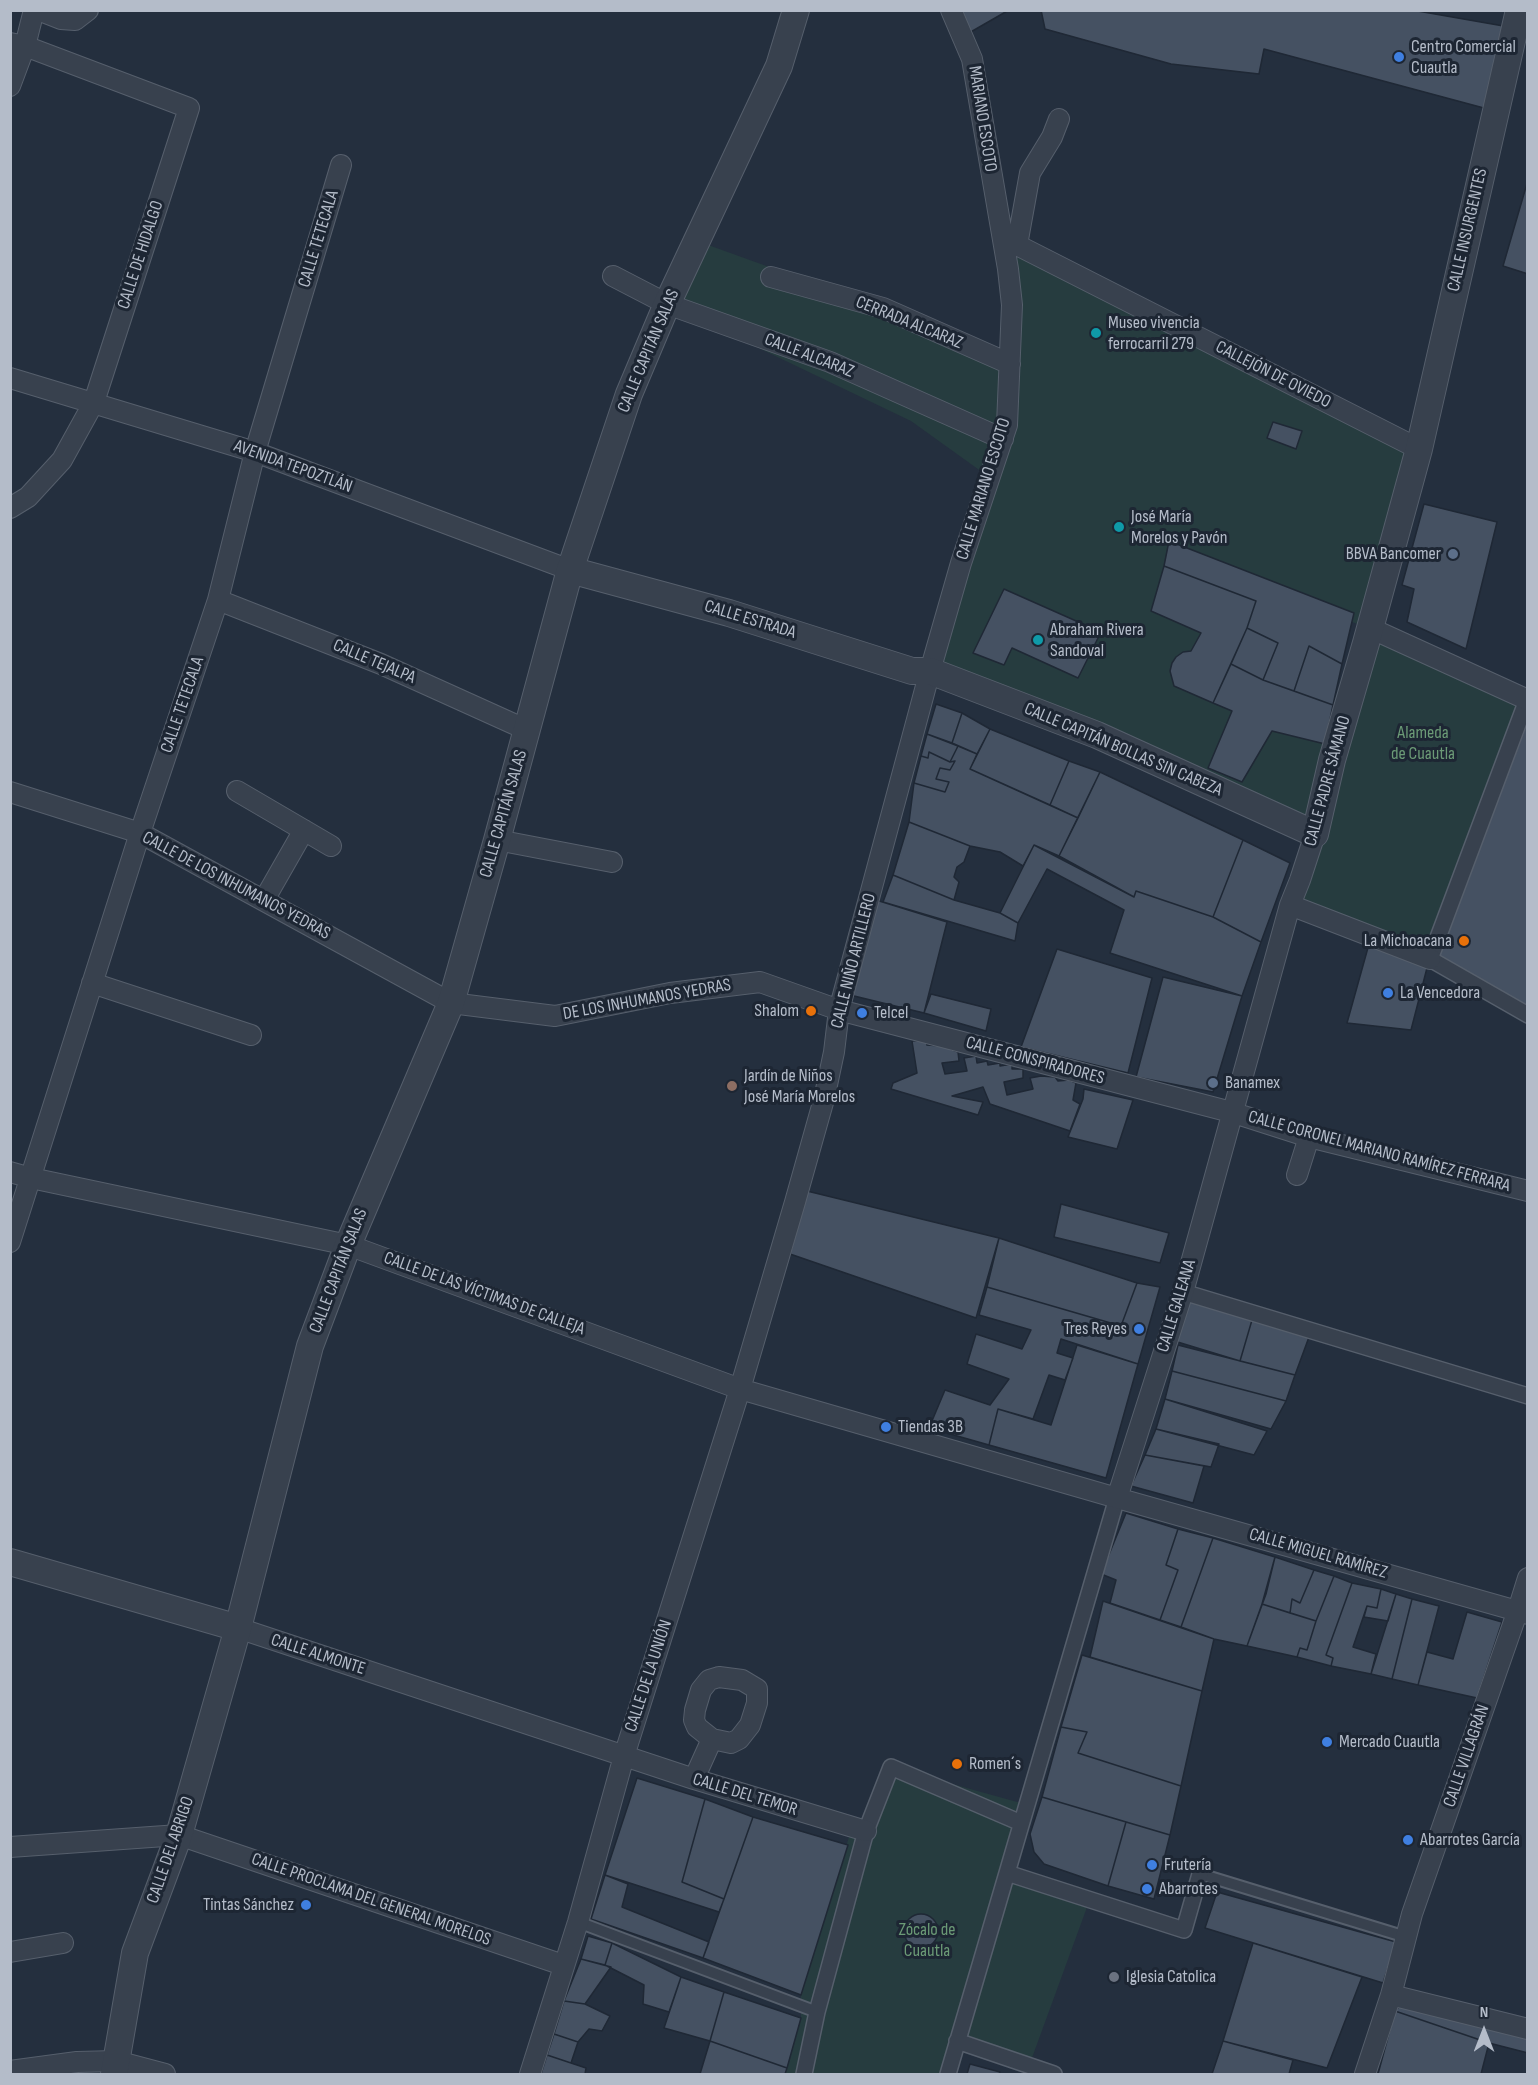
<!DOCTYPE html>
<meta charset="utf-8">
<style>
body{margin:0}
#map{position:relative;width:1538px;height:2085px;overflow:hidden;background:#242f3e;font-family:"Sofia Sans Condensed",sans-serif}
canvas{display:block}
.frame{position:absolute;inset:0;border:12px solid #b4bcc9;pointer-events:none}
.north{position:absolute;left:1454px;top:2001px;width:60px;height:60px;-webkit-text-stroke:4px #1d2633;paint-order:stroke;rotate:0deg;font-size:16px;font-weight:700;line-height:24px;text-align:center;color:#b4bcc9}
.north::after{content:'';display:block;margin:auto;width:21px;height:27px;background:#b4bcc9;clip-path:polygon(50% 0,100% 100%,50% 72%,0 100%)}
</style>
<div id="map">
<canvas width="1538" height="2085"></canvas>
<div class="frame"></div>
<div class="north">N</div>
</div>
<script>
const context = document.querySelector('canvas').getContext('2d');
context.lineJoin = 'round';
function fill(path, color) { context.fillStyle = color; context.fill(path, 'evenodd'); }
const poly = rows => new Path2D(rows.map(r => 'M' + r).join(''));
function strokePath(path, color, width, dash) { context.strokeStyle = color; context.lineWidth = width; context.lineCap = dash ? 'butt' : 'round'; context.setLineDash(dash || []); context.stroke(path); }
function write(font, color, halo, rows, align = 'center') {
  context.font = font + ' "Sofia Sans Condensed",sans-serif'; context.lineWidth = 6; context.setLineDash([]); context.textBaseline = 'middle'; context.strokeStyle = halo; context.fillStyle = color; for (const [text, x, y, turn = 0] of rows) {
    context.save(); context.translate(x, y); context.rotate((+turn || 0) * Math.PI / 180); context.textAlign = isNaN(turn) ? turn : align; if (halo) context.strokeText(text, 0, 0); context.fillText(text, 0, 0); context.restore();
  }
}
fill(poly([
 [1002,231,1419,449,1370,628,1527,700,1430,959,1290,905,1314,835,930,671,989,477,911,421,667,304,697,241,883,308,1010,364],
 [1352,622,1369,628,1325,744,1348,635],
 [891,1767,1028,1805,1008,1873,1090,1899,1029,2066,958,2042,948,2074,785,2074,801,2018,801,1995,852,1827,866,1831]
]), '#263c3f');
const building = poly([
 [951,10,1009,10,962,37,951,10],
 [1041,10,1412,10,1515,28,1495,111,1264,49,1259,74,1171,64,1045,29,1041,10],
 [1528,180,1528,274,1503,266,1528,180],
 [1273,422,1302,431,1296,449,1267,438,1273,422],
 [1424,504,1497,522,1466,649,1407,622,1414,589,1402,585,1424,504],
 [1169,541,1354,613,1342,664,1309,646,1294,691,1263,680,1278,643,1247,628,1256,601,1164,566,1169,541],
 [1164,566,1256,601,1247,628,1213,703,1174,686,1170,671,1172,663,1176,657,1183,652,1191,651,1201,633,1151,611,1164,566],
 [1004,589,1101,632,1078,678,1012,648,1004,665,973,653,1004,589],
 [1247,628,1278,643,1263,680,1231,664,1247,628],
 [1309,646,1342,664,1333,705,1294,691,1309,646],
 [1231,664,1263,680,1333,705,1325,744,1272,731,1242,782,1208,768,1232,711,1213,703,1231,664],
 [936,704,962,713,952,743,927,734,936,704],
 [962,713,990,729,977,754,952,743,962,713],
 [1528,720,1528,1011,1437,957,1528,720],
 [990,729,1069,761,1050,805,970,769,990,729],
 [927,734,958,746,950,762,929,752,928,758,921,756,927,734],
 [958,746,977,754,970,769,1078,818,1059,856,1034,845,1023,866,1000,852,970,846,909,822,914,783,945,792,949,782,936,779,940,768,950,770,955,761,950,762,958,746],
 [929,752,950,762,955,761,950,770,940,768,936,779,949,782,945,792,914,783,921,756,928,758,929,752],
 [1069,761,1100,772,1078,818,1050,805,1069,761],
 [1100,772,1243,840,1213,917,1136,891,1134,897,1059,856,1100,772],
 [909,822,970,846,964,862,957,867,954,877,959,882,954,900,893,875,909,822],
 [1243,840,1290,863,1261,942,1213,917,1243,840],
 [1034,845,1134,897,1136,891,1213,917,1261,942,1242,996,1110,953,1124,910,1047,869,1018,923,1000,913,1034,845],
 [893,875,954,900,1000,913,1018,923,1015,941,883,902,893,875],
 [876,900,947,922,924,1013,850,995,876,900],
 [1369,944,1428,964,1411,1030,1347,1023,1369,944],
 [1057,949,1152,978,1128,1073,1021,1047,1057,949],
 [1163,977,1242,996,1213,1092,1136,1077,1163,977],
 [931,994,991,1009,986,1031,924,1013,931,994],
 [926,1040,927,1045,942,1046,958,1052,959,1061,942,1063,945,1074,967,1071,964,1058,976,1056,977,1063,987,1061,988,1065,1000,1063,1000,1066,1012,1064,1012,1069,1023,1069,1023,1078,1004,1082,1007,1095,1033,1089,1030,1078,1041,1076,1055,1077,1058,1081,1069,1080,1076,1083,1073,1100,1080,1104,1070,1131,990,1104,983,1087,952,1096,983,1102,978,1115,891,1089,893,1083,917,1073,912,1041,926,1040],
 [1084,1089,1133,1100,1117,1149,1068,1137,1083,1099,1084,1089],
 [807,1191,999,1238,976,1318,790,1254,807,1191],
 [1061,1204,1169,1233,1160,1263,1054,1237,1061,1204],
 [999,1238,1137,1283,1121,1326,987,1287,999,1238],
 [1137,1283,1160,1287,1138,1364,1061,1339,1057,1353,1073,1358,1065,1380,1049,1375,1033,1419,998,1409,989,1445,929,1428,945,1390,990,1405,1009,1379,967,1364,976,1334,1022,1349,1031,1330,979,1315,987,1287,1121,1326,1137,1283],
 [1185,1300,1252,1320,1240,1361,1171,1340,1185,1300],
 [1252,1320,1309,1337,1295,1375,1240,1361,1252,1320],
 [1077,1345,1138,1364,1106,1478,989,1445,998,1409,1051,1425,1077,1345],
 [1178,1345,1295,1375,1286,1401,1172,1371,1178,1345],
 [1172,1371,1286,1401,1271,1429,1165,1399,1172,1371],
 [1165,1399,1267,1431,1254,1455,1156,1429,1165,1399],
 [1156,1429,1219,1444,1211,1467,1145,1455,1156,1429],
 [1145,1455,1204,1466,1193,1503,1131,1486,1145,1455],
 [1126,1513,1178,1529,1166,1565,1178,1570,1160,1620,1110,1603,1116,1580,1101,1574,1126,1513],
 [1178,1529,1213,1538,1181,1627,1160,1620,1178,1570,1166,1565,1178,1529],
 [1213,1538,1275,1557,1266,1594,1247,1646,1214,1639,1181,1627,1213,1538],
 [1275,1557,1314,1570,1300,1603,1292,1599,1290,1613,1262,1604,1275,1557],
 [1314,1570,1334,1576,1316,1621,1290,1613,1292,1599,1300,1603,1314,1570],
 [1334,1576,1352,1583,1326,1655,1333,1658,1331,1666,1297,1657,1300,1648,1307,1650,1316,1621,1334,1576],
 [1352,1583,1381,1589,1377,1608,1367,1606,1353,1647,1376,1654,1371,1674,1331,1666,1333,1658,1326,1655,1352,1583],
 [1381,1589,1396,1594,1388,1621,1364,1617,1367,1606,1377,1608,1381,1589],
 [1396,1594,1412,1599,1392,1679,1371,1674,1396,1594],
 [1412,1599,1439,1606,1418,1685,1392,1679,1412,1599],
 [1103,1601,1214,1639,1202,1691,1090,1657,1103,1601],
 [1262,1604,1316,1621,1307,1650,1300,1648,1297,1657,1247,1646,1262,1604],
 [1467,1612,1502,1622,1477,1698,1418,1685,1427,1652,1453,1659,1467,1612],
 [1082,1655,1202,1691,1181,1786,1078,1753,1087,1732,1061,1727,1082,1655],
 [1061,1727,1087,1732,1078,1753,1181,1786,1170,1835,1042,1797,1061,1727],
 [637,1778,705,1799,682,1882,724,1899,719,1912,605,1875,637,1778],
 [1042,1797,1126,1822,1108,1886,1044,1864,1034,1852,1030,1834,1042,1797],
 [705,1799,753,1817,724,1899,682,1882,705,1799],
 [753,1817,848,1845,801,1995,703,1958,753,1817],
 [1126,1822,1170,1835,1154,1899,1108,1886,1126,1822],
 [605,1875,628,1884,622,1907,709,1942,703,1958,591,1919,605,1875],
 [1217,1892,1396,1942,1383,1983,1205,1928,1217,1892],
 '904 1931a17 17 0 1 1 34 0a17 17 0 1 1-34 0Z',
 [588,1936,612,1943,605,1965,581,1959,588,1936],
 [612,1943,681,1977,669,2012,643,2004,644,1985,605,1965,612,1943],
 [1253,1943,1362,1977,1327,2068,1223,2041,1253,1943],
 [581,1959,611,1967,585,2004,564,2001,581,1959],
 [681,1977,724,1992,710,2041,664,2028,681,1977],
 [724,1992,801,2018,787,2068,710,2041,724,1992],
 [564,2001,585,2004,610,2016,602,2031,589,2029,578,2042,554,2034,564,2001],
 [1402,2004,1528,2038,1528,2053,1489,2043,1395,2011,1402,2004],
 [1395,2011,1489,2043,1481,2074,1378,2074,1395,2011],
 [554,2034,578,2042,571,2063,547,2055,554,2034],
 [710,2041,787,2068,785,2074,700,2074,710,2041],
 [1223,2041,1293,2060,1289,2074,1212,2074,1223,2041],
 [547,2055,586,2068,585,2074,541,2074,547,2055],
 [970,2064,1000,2072,999,2074,967,2074,970,2064]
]);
fill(building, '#455162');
strokePath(building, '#1f2835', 1.5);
const service = poly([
 [1200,1874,1406,1937],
 [578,1922,817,2012]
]);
const pedestrian = poly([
 [1527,700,1430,959,1528,1015],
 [1183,1292,1528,1396],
 [1007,1873,1184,1930,1200,1874],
 [957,2041,1054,2074],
 [804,2074,817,2012,866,1831,891,1767,1021,1823],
 [948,2074,1117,1498]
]);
const minor = poly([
 [38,10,61,19,75,20,88,10],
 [10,43,25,46,189,108,94,402,62,460,28,497,10,508],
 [10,86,25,46,34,10],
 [1002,231,1017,245,1419,449],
 [1017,245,1030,173,1052,137,1059,119],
 [613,276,667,304,830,362,1003,439],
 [771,277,883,308,1010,364],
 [10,378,255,452,570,570],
 [218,600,381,664,527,730],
 [1370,628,1528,700],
 [237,791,331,846],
 [10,792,140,833,451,1003,555,1016,670,993,760,982,839,1010,1231,1112,1309,1137,1528,1191],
 [497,840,612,862],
 [264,900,304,830],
 [1290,905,1430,959],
 [92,983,251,1035],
 [10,1172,31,1178,348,1245,740,1389,1117,1498,1528,1614],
 [1297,1175,1309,1137],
 [10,1242,140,833,218,600,255,452,341,165],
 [1117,1498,1183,1292,1290,905,1300,880,1315,834],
 [238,1628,694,1779,866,1831],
 [719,1677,742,1680,757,1689,757,1703,750,1725,739,1739,731,1743,712,1739,697,1727,694,1720,695,1710,701,1690,709,1680,719,1677],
 [694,1779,712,1739],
 [10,1847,179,1835,563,1965],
 [10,1952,63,1943],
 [1391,1995,1528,2029],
 [10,2071,77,2062,116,2061,165,2074],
 [530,2074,578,1922,624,1756,740,1389,795,1202,824,1099,834,1052,839,1010,930,671,961,563,1007,425,1012,305,1008,269,972,59,951,10],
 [1365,2074,1391,1995,1412,1914,1518,1610,1528,1578]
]);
const tertiary = poly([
 [570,570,729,613,912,671,930,671,1097,735,1315,834,1332,760,1366,643,1419,449,1519,10],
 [10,1562,238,1628],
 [114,2074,135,1953,179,1835,238,1628,310,1346,348,1245,451,1003,497,840,570,570,629,394,667,304,779,66,796,10]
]);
strokePath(service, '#565f6c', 14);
strokePath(pedestrian, '#565f6c', 18);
strokePath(minor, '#565f6c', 22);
strokePath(tertiary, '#565f6c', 28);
strokePath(service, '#38414e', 10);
strokePath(pedestrian, '#38414e', 15);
strokePath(minor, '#38414e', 20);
strokePath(tertiary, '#38414e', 26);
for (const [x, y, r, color] of [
 [1399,57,6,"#3f7fe0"],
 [1096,333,6,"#0f9aa8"],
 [1119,527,6,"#0f9aa8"],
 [1453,554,6,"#5c6f8a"],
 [1038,640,6,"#0f9aa8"],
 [1464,941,6,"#e8710a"],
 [1388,993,6,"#3f7fe0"],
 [811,1011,6,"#e8710a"],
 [862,1013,6,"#3f7fe0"],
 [1213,1083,6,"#5c6f8a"],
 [732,1086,6,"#8d6e63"],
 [1139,1329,6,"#3f7fe0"],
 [886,1427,6,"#3f7fe0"],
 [1327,1742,6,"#3f7fe0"],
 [957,1764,6,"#e8710a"],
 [1408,1840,6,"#3f7fe0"],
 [1152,1865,6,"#3f7fe0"],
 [1147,1889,6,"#3f7fe0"],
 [306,1905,6,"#3f7fe0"],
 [1114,1977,6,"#6b7280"]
]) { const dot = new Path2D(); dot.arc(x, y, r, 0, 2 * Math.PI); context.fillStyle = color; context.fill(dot); strokePath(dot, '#1d2633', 2); }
write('18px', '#b4bcc9', '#1d2633', [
 ["Centro Comercial",1411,47],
 ["Cuautla",1411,68],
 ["Museo vivencia",1108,323],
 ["ferrocarril 279",1108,344],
 ["José María",1131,517],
 ["Morelos y Pavón",1131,538],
 ["BBVA Bancomer",1441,554,"right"],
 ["Abraham Rivera",1050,630],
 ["Sandoval",1050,651],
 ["La Michoacana",1452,941,"right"],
 ["La Vencedora",1400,993],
 ["Shalom",799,1011,"right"],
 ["Telcel",874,1013],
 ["Jardín de Niños",744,1076],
 ["José María Morelos",744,1097],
 ["Banamex",1225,1083],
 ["Tres Reyes",1127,1329,"right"],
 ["Tiendas 3B",898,1427],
 ["Mercado Cuautla",1339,1742],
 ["Romen´s",969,1764],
 ["Abarrotes García",1420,1840],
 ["Frutería",1164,1865],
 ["Abarrotes",1159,1889],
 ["Tintas Sánchez",294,1905,"right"],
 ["Iglesia Catolica",1126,1977]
], 'left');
write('18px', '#b4bcc9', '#1d2633', [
 ["MARIANO ESCOTO",982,119,81],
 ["CALLE INSURGENTES",1468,230,-77],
 ["CALLE TETECALA",319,239,-73],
 ["CALLE DE HIDALGO",141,255,-72],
 ["CERRADA ALCARAZ",909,323,22],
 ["CALLE CAPITÁN SALAS",649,351,-67],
 ["CALLE ALCARAZ",809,356,21],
 ["CALLEJÓN DE OVIEDO",1273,375,27],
 ["AVENIDA TEPOZTLÁN",293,467,20],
 ["CALLE MARIANO ESCOTO",984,489,-73],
 ["CALLE ESTRADA",750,620,17],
 ["CALLE TEJALPA",374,662,23],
 ["CALLE TETECALA",183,705,-71],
 ["CALLE CAPITÁN BOLLAS SIN CABEZA",1123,750,23],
 ["CALLE PADRE SÁMANO",1328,781,-75],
 ["CALLE CAPITÁN SALAS",504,814,-74],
 ["CALLE DE LOS INHUMANOS YEDRAS",236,886,28],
 ["CALLE NIÑO ARTILLERO",854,961,-76],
 ["DE LOS INHUMANOS YEDRAS",647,1000,-10],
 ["CALLE CONSPIRADORES",1035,1061,15],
 ["CALLE CORONEL MARIANO RAMÍREZ FERRARA",1379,1152,15],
 ["CALLE CAPITÁN SALAS",339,1271,-69],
 ["CALLE DE LAS VÍCTIMAS DE CALLEJA",484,1294,20],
 ["CALLE GALEANA",1177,1306,-73],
 ["CALLE MIGUEL RAMÍREZ",1318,1554,16],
 ["CALLE ALMONTE",318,1655,18],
 ["CALLE DE LA UNIÓN",649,1676,-72],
 ["CALLE VILLAGRÁN",1467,1756,-71],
 ["CALLE DEL TEMOR",745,1795,17],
 ["CALLE DEL ABRIGO",171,1850,-71],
 ["CALLE PROCLAMA DEL GENERAL MORELOS",371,1900,19]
]);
write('18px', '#6b9a76', '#1d2633', [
 ["Alameda",1423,733],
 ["de Cuautla",1423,754],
 ["Zócalo de",927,1930],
 ["Cuautla",927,1951]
]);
</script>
